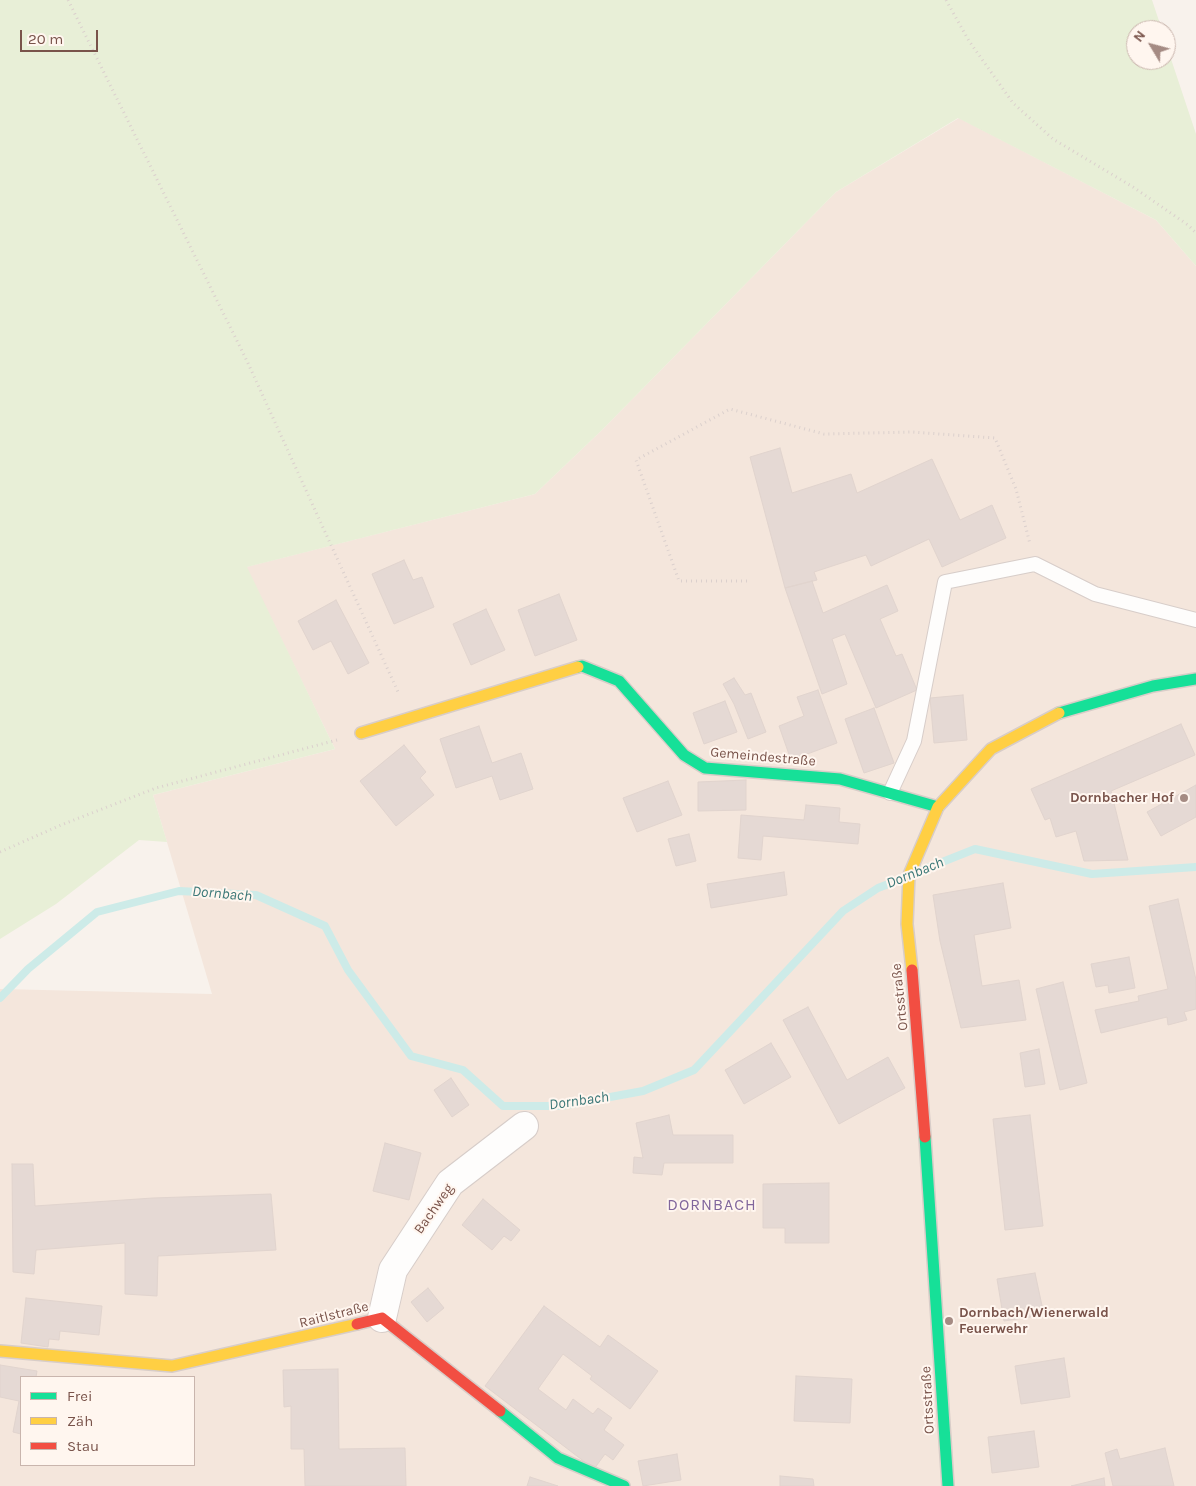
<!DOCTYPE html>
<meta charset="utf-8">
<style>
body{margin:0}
#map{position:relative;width:1196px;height:1486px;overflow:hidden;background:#f8f2ec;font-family:Karla,sans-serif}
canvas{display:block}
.legend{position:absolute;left:20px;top:1376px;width:175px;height:90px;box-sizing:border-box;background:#fff6ef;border:1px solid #c9b5ad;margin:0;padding:6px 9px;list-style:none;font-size:15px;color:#79534a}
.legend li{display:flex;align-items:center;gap:10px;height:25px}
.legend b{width:25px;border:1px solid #c9b5ad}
.north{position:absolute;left:1126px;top:20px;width:50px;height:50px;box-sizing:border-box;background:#fff6ef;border:1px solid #c9b5ad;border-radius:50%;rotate:307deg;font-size:14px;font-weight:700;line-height:20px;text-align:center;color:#79534a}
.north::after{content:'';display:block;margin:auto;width:18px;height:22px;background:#a58b83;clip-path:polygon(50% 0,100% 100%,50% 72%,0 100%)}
.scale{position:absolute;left:20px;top:30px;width:78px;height:22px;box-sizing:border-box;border:2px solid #79534a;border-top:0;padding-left:6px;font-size:15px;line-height:18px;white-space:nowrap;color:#79534a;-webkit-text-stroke:4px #fff6ef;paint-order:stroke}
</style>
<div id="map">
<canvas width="1196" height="1486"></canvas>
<ul class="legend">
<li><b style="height:6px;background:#16e098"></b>Frei</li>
<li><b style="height:6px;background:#ffcf43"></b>Zäh</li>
<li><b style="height:6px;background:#f24e42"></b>Stau</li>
</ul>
<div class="north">N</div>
<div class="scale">20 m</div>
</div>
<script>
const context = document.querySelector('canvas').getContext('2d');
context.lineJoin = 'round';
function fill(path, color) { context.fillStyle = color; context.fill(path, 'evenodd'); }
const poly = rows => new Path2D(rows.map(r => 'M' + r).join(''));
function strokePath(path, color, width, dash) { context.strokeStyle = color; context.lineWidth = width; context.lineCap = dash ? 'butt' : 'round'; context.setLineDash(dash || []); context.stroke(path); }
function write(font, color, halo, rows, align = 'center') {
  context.font = font + ' Karla,sans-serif'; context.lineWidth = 4; context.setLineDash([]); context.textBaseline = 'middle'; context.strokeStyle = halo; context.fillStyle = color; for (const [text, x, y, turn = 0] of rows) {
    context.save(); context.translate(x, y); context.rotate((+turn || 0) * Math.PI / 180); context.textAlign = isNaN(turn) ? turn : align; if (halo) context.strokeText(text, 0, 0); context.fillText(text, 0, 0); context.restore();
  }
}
fill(poly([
 [959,118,1156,220,1196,266,1196,1486,0,1486,0,989,212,994,153,795,335,749,246,567,535,494,602,430,836,192],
 [21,1377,194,1377,194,1465,21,1465]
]), '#f4e6dc');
fill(poly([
 [0,0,1152,0,1162,30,1136,30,1136,60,1166,60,1166,44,1196,134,1196,266,1156,220,958,118,836,192,602,430,535,494,247,567,335,749,153,795,167,842,139,840,56,904,0,939]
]), '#e8efd7');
strokePath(poly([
 [917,872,975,849,1092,874,1196,867],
 [0,998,28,969,97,912,179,891,256,895,325,926,348,970,411,1056,463,1070,503,1106,561,1106,643,1091,694,1070,843,911,878,888,904,878]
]), '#cdebe8', 8);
const building = poly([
 [780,448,792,493,851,474,857,493,932,459,960,520,992,505,1006,538,942,567,929,539,871,566,866,555,814,572,817,580,785,588,750,457,780,448],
 [404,560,413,580,422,577,434,607,394,624,372,574,404,560],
 [812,581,823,613,887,585,898,611,880,619,896,656,902,654,917,690,876,708,845,634,832,639,847,684,822,694,785,588,812,581],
 [559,594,577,640,535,656,518,610,559,594],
 [336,600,369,663,348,674,331,641,313,650,298,621,336,600],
 [486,609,505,650,471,665,453,624,486,609],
 [734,678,745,695,751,693,766,732,748,739,734,704,723,684,734,678],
 [818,690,837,743,791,760,779,726,804,716,797,697,818,690],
 [963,695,967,740,934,743,930,698,963,695],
 [725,701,737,732,704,744,693,713,725,701],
 [874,708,894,763,864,773,845,719,874,708],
 [1181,724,1195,755,1111,791,1128,860,1084,861,1076,831,1056,837,1050,818,1045,820,1031,789,1181,724],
 [479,726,492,763,521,753,533,789,500,800,492,776,456,788,440,739,479,726],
 [404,745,426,772,420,778,434,795,396,826,360,781,404,745],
 [746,780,746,810,698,811,698,782,746,780],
 [668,781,682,815,637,832,623,798,668,781],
 [1196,785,1196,817,1161,836,1147,812,1196,785],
 [806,805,840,808,839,822,860,824,858,844,763,836,761,860,738,858,741,815,804,820,806,805],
 [689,834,696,861,676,866,668,839,689,834],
 [784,872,787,895,711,908,707,884,784,872],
 [1003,883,1011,928,974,935,982,986,1019,980,1026,1020,961,1028,940,941,933,895,1003,883],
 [1178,899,1196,980,1196,1009,1184,1012,1187,1020,1168,1025,1167,1017,1101,1033,1095,1010,1139,1001,1138,996,1168,989,1149,906,1178,899],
 [1129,957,1135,988,1109,993,1108,985,1096,987,1091,964,1129,957],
 [1063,982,1087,1083,1060,1090,1036,989,1063,982],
 [808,1007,847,1080,888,1057,905,1088,839,1124,783,1020,808,1007],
 [771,1043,791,1077,744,1104,725,1070,771,1043],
 [1039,1049,1045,1084,1025,1087,1020,1053,1039,1049],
 [451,1078,469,1105,452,1117,434,1090,451,1078],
 [669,1115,673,1135,733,1135,733,1163,664,1163,662,1175,633,1173,634,1157,643,1158,636,1123,669,1115],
 [1030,1115,1043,1226,1005,1230,993,1119,1030,1115],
 [385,1143,421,1153,409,1200,373,1191,385,1143],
 [12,1164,33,1164,35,1206,153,1198,271,1194,276,1250,158,1256,157,1296,125,1294,125,1243,36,1250,34,1274,13,1272,12,1164],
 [829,1183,829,1243,785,1243,785,1228,763,1228,763,1184,829,1183],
 [483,1199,520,1230,511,1241,504,1236,492,1250,462,1225,483,1199],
 [1035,1273,1044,1315,1004,1321,997,1279,1035,1273],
 [428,1288,444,1308,427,1322,411,1302,428,1288],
 [26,1298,102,1306,99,1335,60,1331,59,1340,49,1339,48,1347,21,1343,26,1298],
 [544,1306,600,1347,608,1335,658,1371,630,1409,590,1379,592,1376,563,1354,538,1389,566,1410,573,1399,593,1414,598,1408,612,1418,604,1430,624,1445,613,1460,605,1454,594,1469,485,1386,544,1306],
 [1064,1358,1070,1397,1021,1404,1015,1366,1064,1358],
 [0,1365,37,1371,36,1377,21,1377,21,1434,13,1432,19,1401,0,1397,0,1365],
 [338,1369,339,1449,405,1448,406,1486,305,1486,304,1449,291,1449,291,1406,284,1407,283,1370,338,1369],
 [796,1376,852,1379,850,1423,794,1421,796,1376],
 [1034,1431,1039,1467,992,1473,988,1437,1034,1431],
 [1165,1448,1174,1486,1113,1486,1105,1453,1117,1449,1120,1459,1165,1448],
 [677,1454,681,1480,643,1486,638,1461,677,1454],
 [780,1476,813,1479,814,1486,780,1486,780,1476],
 [530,1477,558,1486,527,1486,530,1477],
 [1104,1478,1105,1486,1071,1486,1104,1478]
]);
fill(building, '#e5d9d4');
strokePath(building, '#e1d4ce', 1);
const lane = poly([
 [890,793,914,741,945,582,1035,564,1095,594,1196,620]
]);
const street = poly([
 [382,1318,393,1270,450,1183,524,1126]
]);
const fast = poly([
 [578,667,582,666,619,681,684,755,705,768,840,779,938,807],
 [1059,713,1153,686,1196,679],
 [925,1137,948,1486],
 [500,1411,558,1458,624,1486]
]);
const slow = poly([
 [361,733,578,667],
 [912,970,907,924,909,875,938,807,991,749,1059,713],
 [0,1351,172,1366,357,1324]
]);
const jam = poly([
 [912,970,925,1137],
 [357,1324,382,1318,500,1411]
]);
strokePath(lane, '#d7cdc9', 16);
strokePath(street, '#d7cdc9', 30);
strokePath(fast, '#d8cdc8', 14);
strokePath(slow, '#d8cdc8', 14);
strokePath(jam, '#d8cdc8', 14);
strokePath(poly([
 [68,0,247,361,399,694],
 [946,0,969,41,1013,103,1053,139,1133,187,1188,225,1196,233],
 [747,581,679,581,636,460,730,409,824,434,912,432,995,438,1016,489,1030,544],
 [0,852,61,825,156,788,337,740]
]), '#dbd0cd', 3, [1, 4]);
strokePath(lane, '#fefdfc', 14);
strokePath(street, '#fefdfc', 28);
strokePath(fast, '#16e098', 11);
strokePath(slow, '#ffcf43', 11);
strokePath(jam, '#f24e42', 11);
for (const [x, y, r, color] of [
 [1184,798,5,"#a58b83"],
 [949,1321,5,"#a58b83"]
]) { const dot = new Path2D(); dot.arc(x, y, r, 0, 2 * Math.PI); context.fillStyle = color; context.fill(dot); strokePath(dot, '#fff6ef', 2); }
write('14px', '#79534a', '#fff6ef', [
 ["Gemeindestraße",763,757,5],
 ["Ortsstraße",900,997,-96],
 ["Bachweg",434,1209,-55],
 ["Raitlstraße",334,1315,-14],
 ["Ortsstraße",928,1400,-93]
]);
write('bold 14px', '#79534a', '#fff6ef', [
 ["Dornbacher Hof",1174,798],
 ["Dornbach/Wienerwald",959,1313,"left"],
 ["Feuerwehr",959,1329,"left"]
], 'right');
write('italic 15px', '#3a7777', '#fff6ef', [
 ["Dornbach",915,873,-22],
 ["Dornbach",222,894,5],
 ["Dornbach",579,1101,-8]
]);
context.letterSpacing = '1px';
write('16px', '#81669c', '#fff6ef', [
 ["DORNBACH",712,1205]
]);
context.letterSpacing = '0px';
</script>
